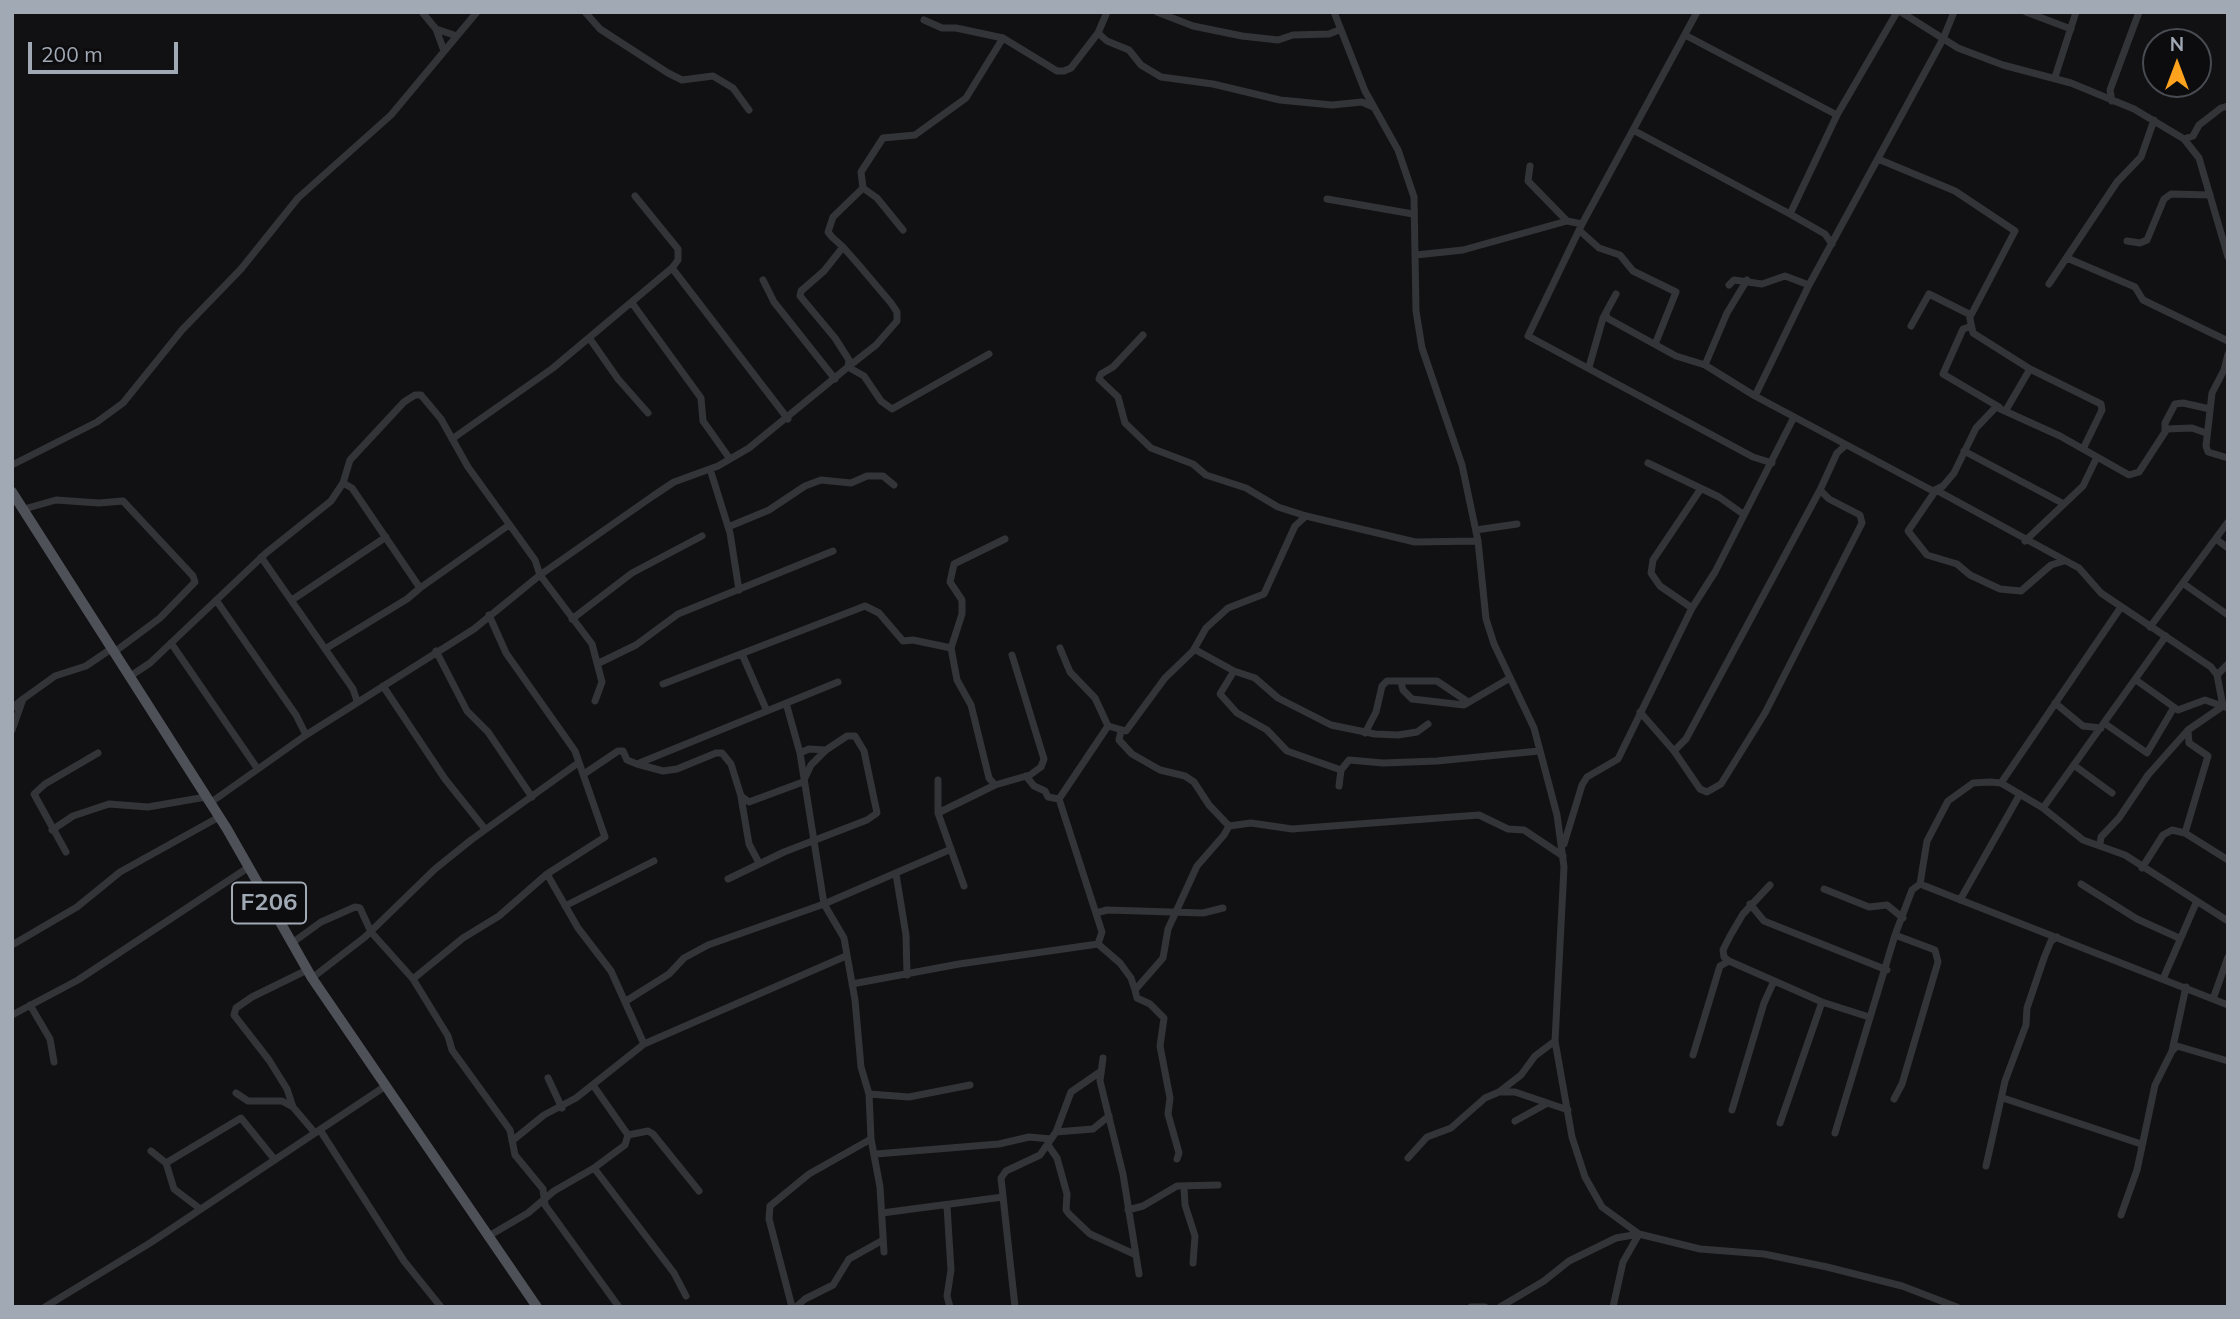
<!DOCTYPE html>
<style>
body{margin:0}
#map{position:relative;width:2240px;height:1319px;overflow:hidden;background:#111113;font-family:Mulish,sans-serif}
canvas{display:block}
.frame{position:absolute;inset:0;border:14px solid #a1a9b5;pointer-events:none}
.north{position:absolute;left:2142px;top:28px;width:70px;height:70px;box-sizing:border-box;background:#0c0c0e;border:2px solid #484b51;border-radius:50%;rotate:0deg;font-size:19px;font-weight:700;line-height:28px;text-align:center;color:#a1a9b5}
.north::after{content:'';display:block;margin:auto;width:24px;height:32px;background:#ffa21d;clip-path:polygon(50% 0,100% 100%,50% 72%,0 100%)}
.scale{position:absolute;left:28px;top:42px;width:150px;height:32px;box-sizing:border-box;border:4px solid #a1a9b5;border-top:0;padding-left:9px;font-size:21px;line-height:24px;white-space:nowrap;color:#a1a9b5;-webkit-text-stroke:5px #0c0c0e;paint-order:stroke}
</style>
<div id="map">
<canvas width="2240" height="1319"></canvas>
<div class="frame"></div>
<div class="north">N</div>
<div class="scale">200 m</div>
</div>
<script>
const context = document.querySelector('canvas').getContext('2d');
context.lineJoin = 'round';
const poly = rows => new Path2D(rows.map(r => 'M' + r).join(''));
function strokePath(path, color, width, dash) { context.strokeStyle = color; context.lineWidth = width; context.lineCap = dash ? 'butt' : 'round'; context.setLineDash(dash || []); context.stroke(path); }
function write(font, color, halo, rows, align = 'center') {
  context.font = font + ' Mulish,sans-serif'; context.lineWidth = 5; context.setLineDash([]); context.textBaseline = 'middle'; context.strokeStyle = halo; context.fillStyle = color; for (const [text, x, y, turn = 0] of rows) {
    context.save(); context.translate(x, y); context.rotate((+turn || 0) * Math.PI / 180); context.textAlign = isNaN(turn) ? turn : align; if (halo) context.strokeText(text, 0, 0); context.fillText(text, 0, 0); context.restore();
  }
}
strokePath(poly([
 [422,12,436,29,444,51],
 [585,12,600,29,668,73,682,80,713,76,733,88,749,110],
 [1157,12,1193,26,1242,36,1278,40,1293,35,1329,34,1339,30],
 [1334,12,1365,91,1398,150,1414,197,1416,311,1422,348,1462,465,1478,541,1486,619,1494,644,1534,728,1557,815,1564,867,1555,1041,1572,1137,1585,1177,1602,1207,1639,1234,1700,1249,1764,1254,1827,1267,1902,1286,1957,1307],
 [1697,12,1582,224,1528,336,1753,457,1772,463],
 [1901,12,1958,48,2003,65,2071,83,2134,109,2184,139,2199,158,2228,257],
 [1954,12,1943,39,1809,285,1755,396,1933,491,1943,486,1954,473,1976,428,1996,407,2060,436,2129,475,2139,472,2167,429,2192,428,2206,433],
 [2026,12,2071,29],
 [924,20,942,28,956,28,1003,38,1057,71,1064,71,1071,68,1098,33,1107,12],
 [436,29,457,36],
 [1098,33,1107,41,1129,50,1141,65,1161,77,1213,84,1280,100,1332,105,1362,102,1373,107],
 [1685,35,1837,115],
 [2055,77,2076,12],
 [2112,101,2110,90,2139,12],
 [1633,130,1790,214,1825,234,1832,244],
 [2184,139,2193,136,2199,125,2221,108,2228,106],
 [1878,159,1955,191,2015,231,1970,317],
 [1530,166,1528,181,1567,221,1582,224],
 [1327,199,1413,214],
 [1790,214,1837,115,1897,12],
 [903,230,877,198,863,188,861,172,883,138,915,135,966,98,1003,38],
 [1579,230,1599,248,1620,255,1633,271,1676,292,1656,342],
 [2127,241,2140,243,2147,240,2164,199,2171,194,2210,195],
 [843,247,824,271,801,291,800,296,835,338,849,360,848,367,876,345,897,321,897,312,891,303,858,264,843,247,832,237,828,232,833,217,863,188],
 [1416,255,1463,250,1567,221],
 [2067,258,2135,287,2143,300,2228,341],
 [672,268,788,419],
 [763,280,774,302,835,379],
 [2049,284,2117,182,2141,157,2154,120],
 [1729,285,1734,280,1762,284,1785,276,1809,285],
 [632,303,701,398,703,421,730,459],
 [1606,313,1607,318,1676,356,1705,365,1755,396],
 [1911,326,1929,294,1969,314,1973,333,2030,369,2006,410],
 [1969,327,1963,329,1943,374,1999,407],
 [1143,335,1113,367,1101,374,1099,379,1118,397,1125,423,1151,448,1193,464,1206,475,1246,488,1278,507,1306,516,1415,542,1478,541],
 [590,339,618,379,648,413],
 [2228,354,2224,370,2212,393,2206,446,2208,452,2228,458],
 [1705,365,1727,313,1747,280],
 [1589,367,1603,318,1616,294],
 [2030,369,2101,404,2102,410,2083,449],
 [2165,432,2165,423,2175,404,2183,403,2210,409],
 [452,439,553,368,672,268,678,260,678,249,635,196],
 [1964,451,2064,504],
 [1648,463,1719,497,1743,514],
 [12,465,97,422,123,403,182,330,241,269,298,198,391,115,477,12],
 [710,469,730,533,739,590],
 [24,509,56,500,99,503,123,501,193,576,195,582,160,618,113,653],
 [728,527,769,510,805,486,821,480,851,483,867,476,883,476,894,485],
 [1476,530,1517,524],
 [2216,539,2228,548],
 [2025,541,2083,486,2097,457],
 [261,557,353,689,357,701],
 [2064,561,2051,565,2021,591,2000,589,1970,575,1957,564,1927,555,1908,531,1936,490,2079,568,2101,593,2211,667,2217,675,2223,706],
 [2184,584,2228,615],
 [420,588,509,525],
 [216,600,296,715,306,735],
 [292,600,386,537],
 [1692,608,1660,586,1651,573,1653,560,1700,490],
 [572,619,632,573,702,536],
 [2150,627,2228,522],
 [171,643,257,768],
 [951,648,962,614,962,600,950,582,954,564,1005,539],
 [325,649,407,599,420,588,352,488,343,483],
 [1194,649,1234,671,1255,678,1278,698,1331,725,1375,734,1398,735,1417,732,1428,724],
 [436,651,467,711,488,732,532,797],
 [742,654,766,709],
 [599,663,636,645,678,614,833,551],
 [1234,671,1220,694,1237,713,1267,730,1287,751,1341,770,1339,786],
 [2217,675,2228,664],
 [129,677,150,663,266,553,331,501,343,483,350,460,404,402,415,395,421,395,441,419,468,467,535,560,540,575,592,644,602,682,595,701],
 [2136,680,2178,710,2205,700,2228,708],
 [1401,682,1403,690,1412,699,1464,705,1510,678],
 [663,684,865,606,879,613,903,641,913,640,951,648,957,680,971,705,989,778,995,785,1030,775,1041,767,1044,759,1012,655],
 [383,686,445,779,485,829],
 [786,703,800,753,824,904,844,938,855,1000,861,1067,869,1094,871,1139,880,1187,884,1252],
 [2055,703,2083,726,2101,728],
 [12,708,23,699],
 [1640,712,1674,751,1700,789,1707,792,1721,784,1765,713,1862,523,1860,515,1829,499,1820,490,1837,453,1846,445],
 [2104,723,2147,753,2173,709],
 [1108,726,1126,731,1165,678,1193,651,1206,628,1228,608,1264,594,1295,526,1306,516],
 [12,730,23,699,55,676,86,666,111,649],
 [1121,731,1119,740,1132,754,1160,770,1185,776,1194,782,1209,805,1229,826,1251,823,1292,829,1479,815,1508,829,1524,830,1563,856],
 [1365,733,1376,712,1382,686,1387,681,1437,681,1468,702],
 [1674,751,1686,739,1820,490],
 [637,764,663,771,677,769,716,753,722,753,731,764,741,796,749,802,803,782,811,765,826,750],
 [2075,766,2112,793],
 [1341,770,1349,760,1383,763,1437,761,1539,751],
 [584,774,618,751,623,751,627,760,637,764,838,682],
 [1026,776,1034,786,1045,791,1048,797,1059,799],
 [938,780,938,813],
 [2001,783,2121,607],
 [741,797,749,844,759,863],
 [210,803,306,735,474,629,540,575,653,496,674,482,718,466,749,448,848,367,864,376,881,401,892,409,989,354],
 [2043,808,2166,636],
 [52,830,73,816,109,804,148,807,206,797],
 [2185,833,2208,756,2189,743,2188,731],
 [1564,844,1582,785,1587,777,1618,759,1692,608,1715,572,1794,417],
 [2100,844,2101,837,2119,818,2148,775,2188,730,2223,706],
 [66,852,34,794,45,784,98,753],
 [2142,868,2163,835,2172,830,2185,833,2228,860],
 [547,874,578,928,611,971,644,1044],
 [896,874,906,935,907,975],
 [728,879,784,852,867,820,877,813,864,751,855,736,847,736,826,750,809,749,800,753],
 [1920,884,1927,841,1948,801,1973,783,1990,782,2001,783,2043,808,2083,840,2125,855,2228,921],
 [1920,884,2228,1005],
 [2081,884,2137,919,2179,938],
 [964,886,938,813,995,785],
 [1824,889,1869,907,1887,905,1903,918],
 [1960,900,2020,794],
 [1750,904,1764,921,1887,970],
 [565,906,654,861],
 [1096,913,1107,910,1203,913,1223,908],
 [292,943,321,922,355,907,360,908,371,932,413,979,448,1036,452,1050,510,1130,515,1155,543,1189,545,1205,619,1307],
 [1098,944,1120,963,1131,978,1135,990],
 [12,945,77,907,120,872,219,817],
 [1729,961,1724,957,1723,950,1730,936,1743,914,1770,885],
 [312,978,365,937,435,869,471,840,578,763],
 [413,979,463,938,499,916,547,874,605,837,575,751,506,653,489,615],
 [2163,979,2196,903],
 [852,984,959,964,1098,944,1102,932,1059,799,1108,726,1095,698,1070,672,1060,648],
 [2213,999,2228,957],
 [626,1001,669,974,684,958,708,945,824,904,949,850],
 [30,1005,50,1039,54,1062],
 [12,1015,78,980,249,867],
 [2173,1050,2177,1046,2228,1061],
 [1693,1055,1720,966,1729,961,1822,1002,1869,1017],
 [1103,1058,1100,1081,1123,1174,1139,1274],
 [548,1078,562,1108],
 [1499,1092,1515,1092,1568,1110],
 [236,1093,248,1101,282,1101,293,1107,315,1133],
 [869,1094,909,1097,970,1085],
 [2003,1098,2141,1144],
 [1894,1099,1902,1084,1938,962,1935,950,1895,935],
 [293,1107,287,1089,269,1060,234,1015,236,1008,252,997,307,970],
 [1732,1110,1764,1003,1774,981],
 [1515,1121,1546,1104],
 [1780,1123,1822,1002],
 [320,1130,404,1261,441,1307],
 [1056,1132,1071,1092,1100,1072],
 [1835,1133,1895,935,1912,890,1920,884],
 [628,1135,648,1131,653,1134,699,1191],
 [512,1141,544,1115,576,1098,644,1044,846,956],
 [1048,1145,1057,1158,1067,1194,1066,1210,1069,1214,1090,1234,1134,1254],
 [151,1151,166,1163,174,1189,199,1208],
 [876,1154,999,1144,1029,1137,1051,1139],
 [1408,1158,1427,1137,1451,1128,1485,1098,1499,1092,1521,1075,1535,1056,1555,1041],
 [1177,1159,1179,1153,1168,1114,1170,1098,1160,1046,1164,1018,1150,1004,1137,998,1135,990,1163,958,1168,929,1197,866,1224,835,1229,826],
 [166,1163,241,1118,275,1160],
 [1986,1166,2005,1081,2026,1025,2027,1008,2044,958,2051,941,2057,937],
 [594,1168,674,1273,686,1296],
 [1184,1187,1185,1205,1195,1236,1193,1263],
 [947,1206,951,1270,947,1296,950,1307],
 [1128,1210,1143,1206,1177,1186,1218,1185],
 [882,1213,1003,1197],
 [2121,1215,2137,1170,2155,1085,2172,1051,2186,987],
 [487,1237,528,1213,554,1191,594,1168,625,1145,628,1135,593,1085],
 [45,1307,150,1243,384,1087],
 [792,1307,769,1219,770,1206,809,1174,871,1139],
 [796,1307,805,1299,833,1285,849,1259,883,1240],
 [1015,1307,1001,1178,1006,1171,1040,1155,1056,1132,1093,1129,1109,1116],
 [1471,1307,1485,1307],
 [1500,1307,1544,1281,1569,1261,1616,1238,1639,1234],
 [1613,1307,1623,1262,1639,1234]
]), '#323438', 7);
strokePath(poly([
 [12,492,227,829,312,978,537,1307]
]), '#4e5158', 10);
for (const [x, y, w] of [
 [269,903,74]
]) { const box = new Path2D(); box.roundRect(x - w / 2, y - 20.5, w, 41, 5); context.fillStyle = '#0c0c0e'; context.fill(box); strokePath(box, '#a1a9b5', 2); }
write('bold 24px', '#a1a9b5', null, [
 ["F206",269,903]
]);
</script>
